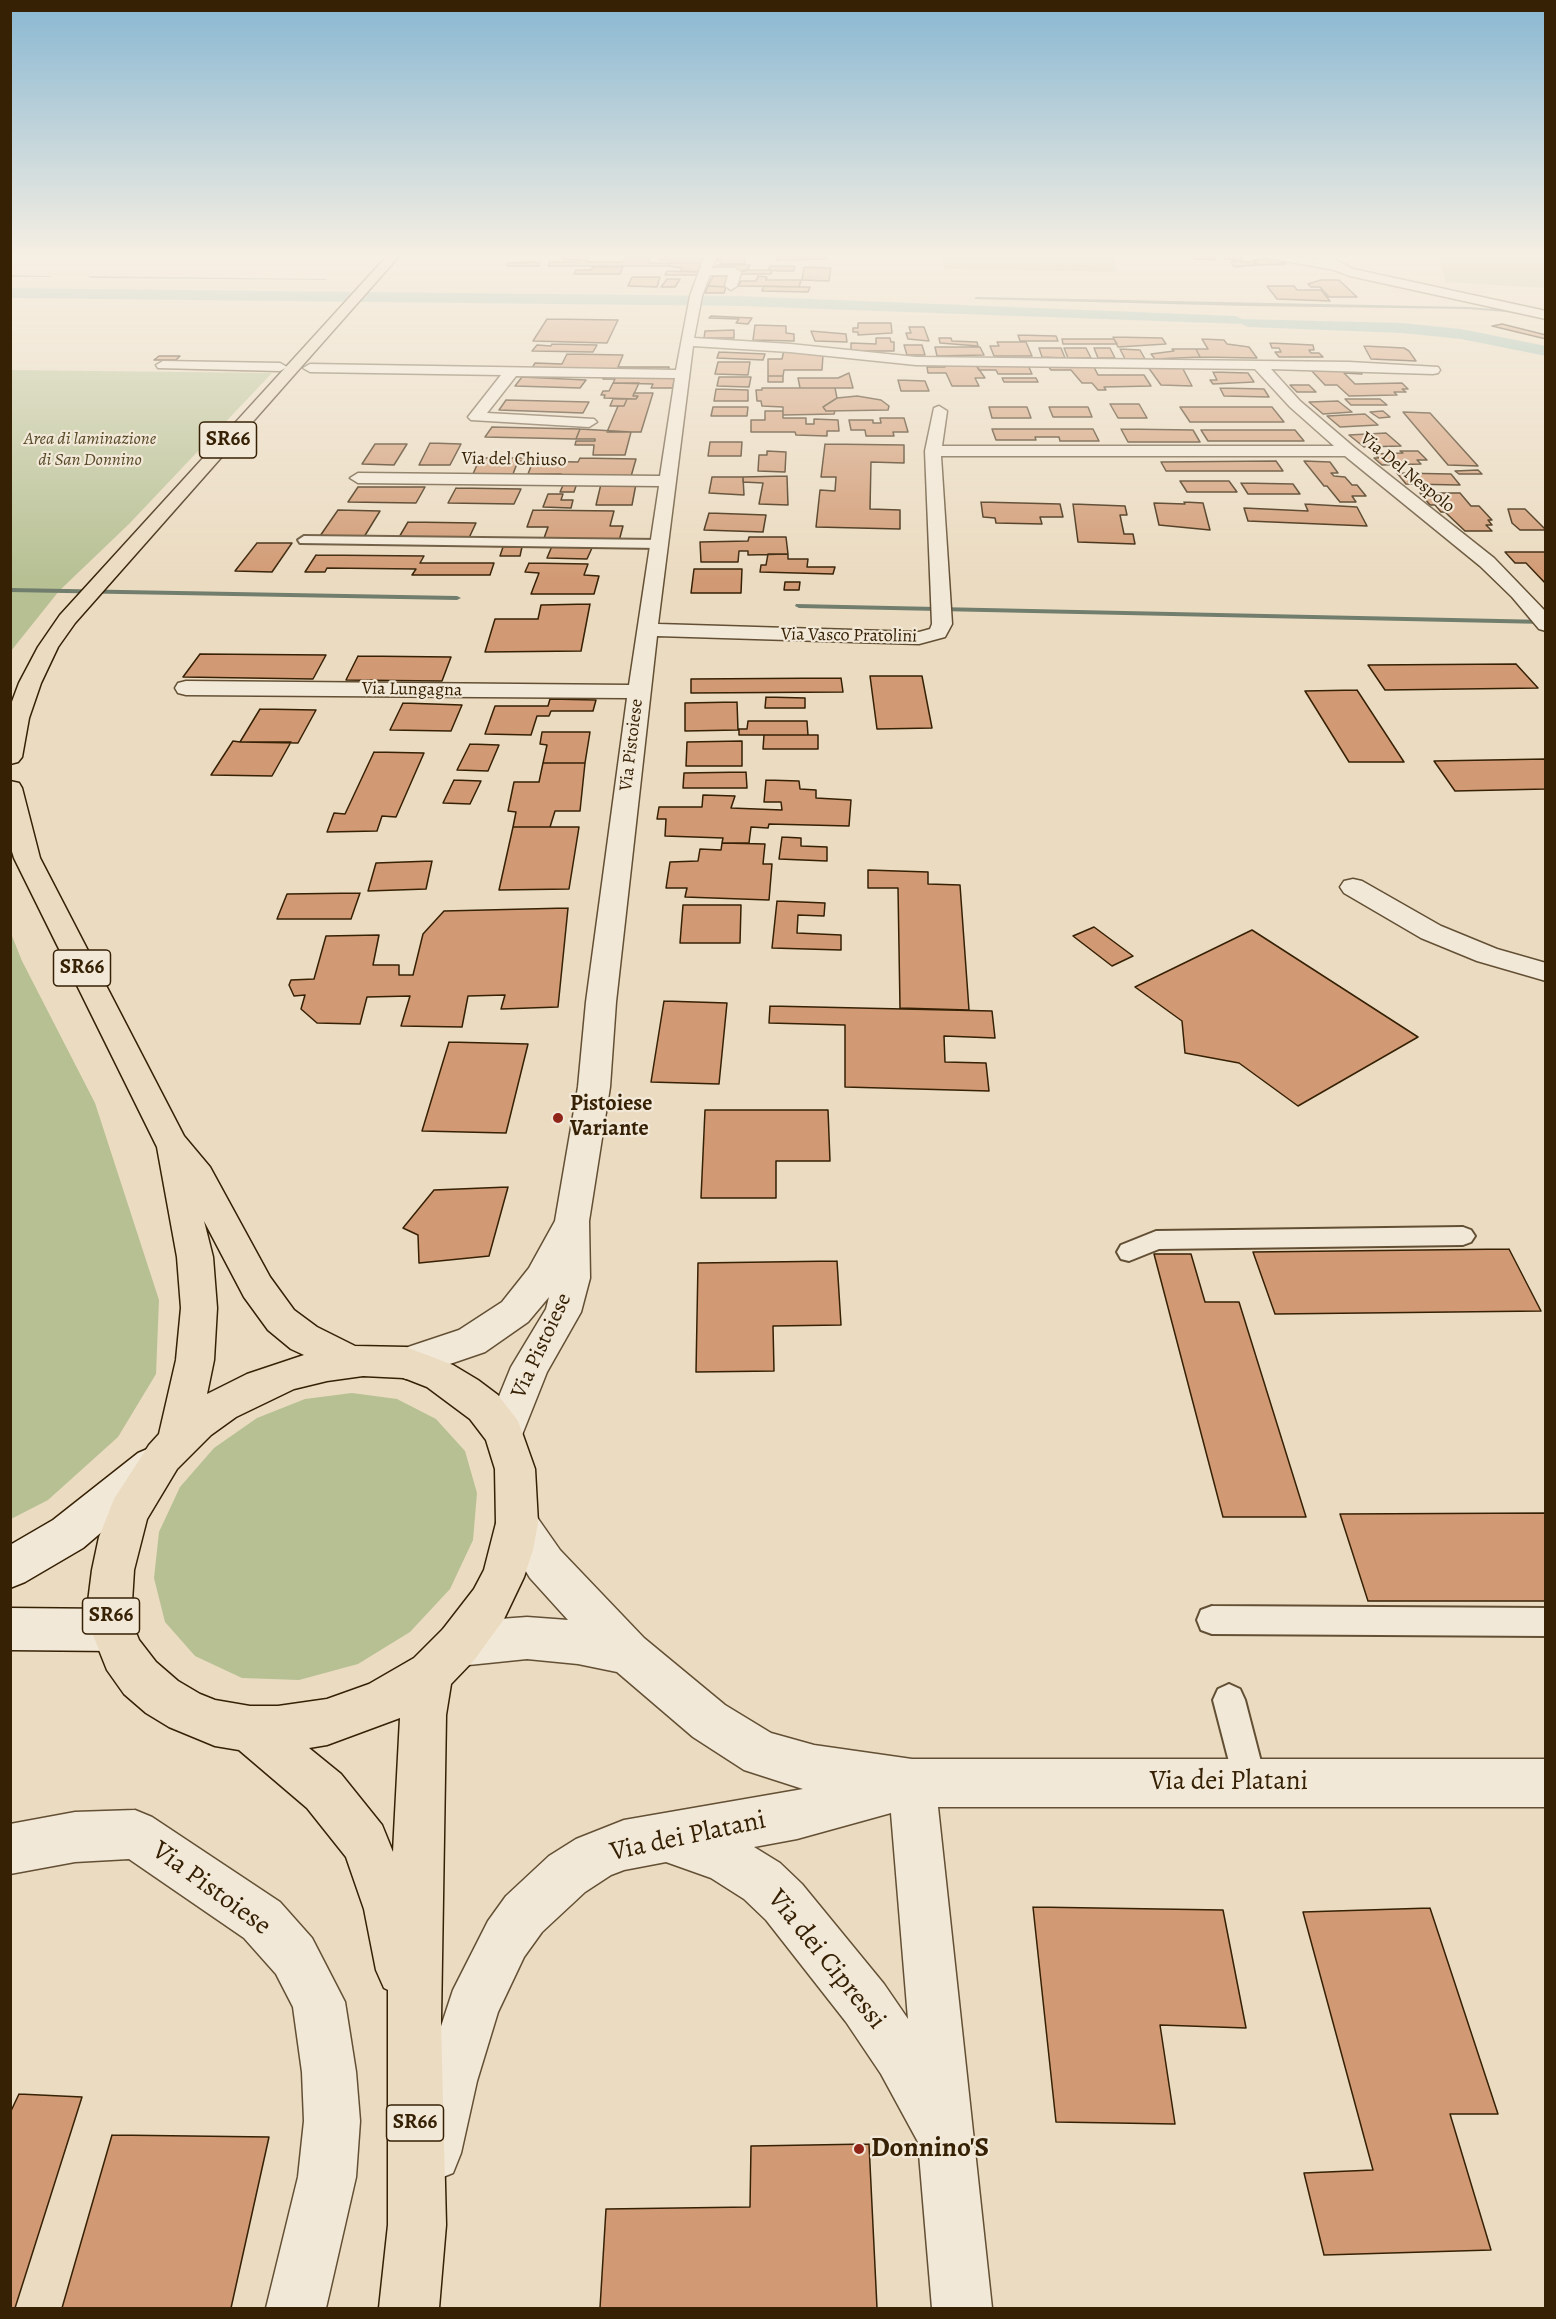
<!DOCTYPE html>
<style>
body{margin:0}
#map{position:relative;width:1556px;height:2319px;overflow:hidden;background:#ebdbc1;font-family:Alegreya,serif}
canvas{display:block}
.frame{position:absolute;inset:0;border:12px solid #362105;pointer-events:none}
</style>
<div id="map">
<canvas width="1556" height="2319"></canvas>
<div class="frame"></div>
</div>
<script>
const context = document.querySelector('canvas').getContext('2d');
context.lineJoin = 'round';
function fill(path, color) { context.fillStyle = color; context.fill(path, 'evenodd'); }
const poly = rows => new Path2D(rows.map(r => 'M' + r).join(''));
function strokePath(path, color, width, dash) { context.strokeStyle = color; context.lineWidth = width; context.lineCap = dash ? 'butt' : 'round'; context.setLineDash(dash || []); context.stroke(path); }
function write(font, color, halo, rows, align = 'center') {
  context.font = font + ' Alegreya,serif'; context.lineWidth = 4.5; context.setLineDash([]); context.textBaseline = 'middle'; context.strokeStyle = halo; context.fillStyle = color; for (const [text, x, y, turn = 0] of rows) {
    context.save(); context.translate(x, y); context.rotate((+turn || 0) * Math.PI / 180); context.textAlign = isNaN(turn) ? turn : align; if (halo) context.strokeText(text, 0, 0); context.fillText(text, 0, 0); context.restore();
  }
}
fill(poly([
 [940,255,1114,255,1116,272,945,269],
 [1438,255,1545,255,1545,288,1446,282],
 [11,370,272,373,129,524,59,591,11,651],
 [10,931,22,961,95,1103,159,1300,156,1374,118,1437,48,1500,11,1519],
 [352,1393,397,1399,436,1419,465,1451,477,1493,473,1540,450,1589,410,1632,358,1664,299,1680,242,1678,195,1656,165,1622,154,1578,159,1532,180,1487,214,1448,257,1418,305,1399]
]), '#b6c093');
fill(poly([
 [10,275,50,276,52,277,10,277,10,275],
 [88,276,325,279,327,280,90,278,88,276],
 [976,297,1468,307,1506,310,1544,317,1546,319,1506,312,1468,309,1247,306,974,299,976,297],
 [10,588,457,596,461,598,457,600,10,592,10,588],
 [796,604,1546,620,1546,624,799,608,795,606,796,604]
]), '#717d6d');
fill(poly([
 [10,288,739,296,1236,316,1242,319,1402,323,1461,329,1546,346,1546,356,1461,339,1402,333,1248,327,1242,324,739,306,10,298,10,288]
]), '#98bbb2');
const building = poly([
 [565,255,589,255,587,260,571,260,563,259,565,255],
 [718,255,743,255,745,264,720,264,721,261,718,261,718,255],
 [778,255,828,255,828,259,796,260,776,260,778,255],
 [1191,255,1214,255,1215,260,1194,259,1191,255],
 [1223,255,1241,255,1242,260,1224,259,1223,255],
 [625,257,650,257,648,263,669,263,668,266,607,266,608,262,623,262,625,257],
 [661,257,705,258,703,263,669,263,670,260,660,260,661,257],
 [1272,258,1286,264,1259,265,1253,260,1272,258],
 [577,260,587,260,587,262,608,262,607,266,548,266,549,262,576,262,577,260],
 [1231,261,1253,262,1257,265,1234,267,1231,261],
 [540,262,539,266,507,266,508,263,540,262],
 [669,263,703,263,701,272,681,271,682,268,668,266,669,263],
 [717,265,750,265,746,271,716,270,717,265],
 [770,266,795,266,794,271,779,271,769,270,770,266],
 [593,267,623,267,620,274,574,274,576,270,591,270,593,267],
 [804,267,831,268,829,281,802,280,804,267],
 [746,270,772,270,771,274,741,274,741,271,746,270],
 [667,271,701,272,700,275,665,275,667,271],
 [713,276,729,276,726,287,708,286,713,276],
 [758,276,767,277,766,280,801,280,799,287,738,286,741,281,756,281,758,276],
 [632,277,660,277,657,287,628,286,632,277],
 [667,279,680,279,675,287,661,287,667,279],
 [1321,280,1339,280,1357,297,1329,297,1320,287,1311,287,1308,284,1321,280],
 [708,286,726,287,724,293,705,293,708,286],
 [764,286,799,287,810,287,808,292,762,291,764,286],
 [1267,286,1294,286,1297,290,1321,290,1330,301,1277,299,1267,286],
 [711,316,752,318,748,324,736,323,739,319,709,318,711,316],
 [547,319,618,320,607,343,533,341,547,319],
 [858,323,891,323,892,333,858,335,858,332,853,332,853,328,858,328,858,323],
 [1502,324,1546,335,1546,339,1492,326,1502,324],
 [755,325,786,326,786,333,794,334,794,341,753,340,755,325],
 [909,327,924,327,929,341,908,339,906,333,911,333,909,327],
 [734,330,734,338,704,338,705,331,734,330],
 [811,331,846,334,847,342,815,341,811,331],
 [1018,335,1056,336,1058,341,1020,341,1018,335],
 [1113,337,1162,338,1166,344,1118,347,1113,337],
 [876,338,890,338,891,342,894,342,894,351,851,351,851,343,876,344,876,338],
 [939,338,951,338,952,341,977,342,978,346,940,343,939,338],
 [1062,339,1114,339,1117,344,1063,344,1062,339],
 [1202,339,1224,340,1227,344,1249,347,1257,358,1200,357,1196,349,1208,349,1202,339],
 [997,342,1026,342,1032,356,994,356,990,346,999,346,997,342],
 [1270,343,1313,345,1314,350,1309,350,1311,353,1319,353,1323,357,1279,357,1275,352,1281,352,1279,348,1272,348,1270,343],
 [552,344,597,345,593,352,532,351,537,345,551,346,552,344],
 [904,345,922,345,925,355,907,355,904,345],
 [1364,346,1404,348,1409,351,1416,361,1371,359,1364,346],
 [935,347,980,347,984,355,937,356,935,347],
 [1039,348,1061,348,1065,358,1042,357,1039,348],
 [1064,348,1086,348,1091,358,1068,358,1064,348],
 [1094,348,1110,348,1115,358,1098,358,1094,348],
 [1120,349,1140,350,1145,359,1125,359,1120,349],
 [1172,349,1196,349,1200,357,1155,359,1151,354,1174,351,1172,349],
 [784,350,823,355,822,370,784,370,783,376,768,376,768,359,782,359,784,350],
 [719,352,765,354,763,360,717,358,719,352],
 [567,354,623,355,618,367,669,367,668,372,532,368,535,363,562,364,567,354],
 [159,356,180,356,176,360,154,360,159,356],
 [718,362,750,362,748,375,715,374,718,362],
 [944,364,976,365,985,378,975,378,979,386,952,386,946,373,928,373,927,367,945,367,944,364],
 [976,365,1028,365,1032,374,998,374,996,370,979,370,976,365],
 [1048,366,1094,367,1098,375,1144,375,1151,386,1104,387,1106,390,1098,390,1092,383,1082,383,1071,370,1051,370,1048,366],
 [1148,367,1182,367,1192,386,1161,385,1148,367],
 [1309,368,1360,369,1362,374,1344,373,1355,384,1402,383,1408,389,1402,389,1406,392,1394,392,1397,395,1349,396,1337,385,1325,385,1309,368],
 [1213,372,1248,373,1254,382,1213,384,1210,380,1217,380,1213,372],
 [849,373,853,388,800,388,798,378,838,378,849,373],
 [606,374,675,375,673,388,651,388,653,384,613,383,615,379,603,379,606,374],
 [768,376,783,376,783,382,768,382,768,376],
 [522,377,586,380,580,388,515,386,522,377],
 [719,377,751,377,749,387,717,386,719,377],
 [1002,378,1036,378,1038,382,1004,382,1002,378],
 [898,380,925,381,929,391,901,391,898,380],
 [613,383,639,383,633,396,638,396,636,399,604,398,605,395,601,395,603,391,609,391,613,383],
 [1290,385,1309,385,1316,392,1297,392,1290,385],
 [762,388,835,388,837,398,823,407,826,411,835,411,834,414,783,415,783,407,762,406,761,401,757,401,756,390,762,390,762,388],
 [1220,388,1264,389,1269,397,1224,396,1220,388],
 [716,389,748,390,748,401,714,401,716,389],
 [634,393,653,393,641,432,607,432,618,406,624,406,627,399,636,399,638,396,633,396,634,393],
 [857,396,881,400,889,406,888,410,826,411,823,407,837,398,857,396],
 [613,399,627,399,624,406,610,406,613,399],
 [1345,399,1380,399,1387,405,1351,405,1345,399],
 [506,400,589,402,583,413,499,410,506,400],
 [1338,401,1352,412,1323,414,1309,402,1338,401],
 [1110,404,1139,404,1147,418,1118,418,1110,404],
 [713,407,748,407,747,416,711,416,713,407],
 [989,407,1027,407,1031,418,992,418,989,407],
 [1049,407,1088,407,1092,417,1053,417,1049,407],
 [1180,407,1272,407,1284,422,1190,422,1180,407],
 [765,411,783,411,783,418,806,418,806,424,814,424,814,419,838,420,839,431,827,431,827,436,796,435,795,432,751,432,751,420,765,420,765,411],
 [1383,411,1390,417,1379,418,1370,412,1383,411],
 [1403,412,1430,413,1478,466,1448,465,1403,412],
 [1365,414,1378,425,1340,427,1327,416,1365,414],
 [880,418,904,418,908,432,893,432,894,436,866,436,865,430,851,430,849,420,873,420,873,423,881,423,880,418],
 [492,427,580,429,576,439,485,437,492,427],
 [580,429,631,432,625,455,593,455,594,445,575,445,576,441,595,441,595,439,576,439,580,429],
 [992,429,1093,429,1099,441,1060,441,1059,437,1035,437,1036,440,996,440,992,429],
 [1121,429,1193,430,1200,442,1128,442,1121,429],
 [1201,430,1295,430,1304,441,1208,441,1201,430],
 [1386,433,1401,446,1364,447,1349,435,1386,433],
 [710,442,742,442,741,456,708,456,710,442],
 [430,443,461,444,450,465,419,465,430,443],
 [375,444,407,444,394,465,362,464,375,444],
 [825,444,904,445,904,463,871,462,870,509,900,510,900,529,816,527,820,490,835,491,836,477,821,477,825,444],
 [767,451,786,452,785,472,758,471,759,455,767,455,767,451],
 [1400,451,1418,451,1427,460,1417,460,1421,464,1382,465,1374,458,1379,458,1374,454,1403,453,1400,451],
 [480,458,531,458,530,461,518,461,513,474,473,474,480,458],
 [580,458,636,459,630,480,560,479,561,474,528,474,533,461,578,462,580,458],
 [1276,461,1283,471,1166,471,1161,462,1276,461],
 [1304,461,1330,462,1338,473,1331,473,1334,476,1345,477,1352,485,1357,485,1366,496,1352,496,1356,502,1340,502,1327,486,1324,486,1304,461],
 [1478,470,1482,474,1459,474,1455,471,1478,470],
 [1397,473,1451,474,1460,485,1406,484,1397,473],
 [787,476,788,505,759,504,763,483,743,482,743,477,787,476],
 [712,477,743,477,744,495,709,493,712,477],
 [1180,481,1229,481,1237,492,1187,492,1180,481],
 [564,483,577,483,574,492,560,492,564,483],
 [1241,483,1293,484,1300,494,1248,494,1241,483],
 [601,484,636,484,632,505,596,505,601,484],
 [358,487,425,487,416,503,348,502,358,487],
 [456,488,521,489,514,504,448,503,456,488],
 [1420,493,1460,493,1471,506,1479,506,1492,520,1488,520,1492,525,1486,525,1492,531,1465,531,1445,512,1441,512,1435,505,1430,505,1420,493],
 [548,494,563,494,561,500,573,500,571,508,543,507,548,494],
 [981,502,1060,504,1063,517,1040,517,1042,524,996,523,995,518,983,517,981,502],
 [1184,502,1203,503,1210,530,1159,525,1154,503,1185,504,1184,502],
 [1073,504,1125,506,1127,515,1120,515,1124,534,1133,534,1135,544,1078,542,1073,504],
 [1305,504,1357,507,1367,526,1248,521,1244,508,1308,511,1305,504],
 [1508,509,1525,509,1546,530,1520,530,1512,523,1508,509],
 [338,510,380,511,364,537,320,536,338,510],
 [533,510,614,511,610,526,623,526,619,541,543,541,548,527,527,527,533,510],
 [709,513,766,515,763,532,704,530,709,513],
 [408,522,476,523,468,540,398,539,408,522],
 [749,537,786,537,788,554,748,555,748,551,739,551,738,562,701,562,700,542,748,541,749,537],
 [257,543,292,543,272,572,235,571,257,543],
 [552,546,592,548,587,559,547,558,552,546],
 [503,547,522,547,520,556,500,556,503,547],
 [1505,552,1546,552,1546,584,1526,563,1515,563,1505,552],
 [768,554,788,554,788,559,808,559,807,567,835,567,833,574,760,572,761,565,766,565,768,554],
 [316,555,424,556,420,563,494,563,490,575,412,575,416,569,327,568,325,572,305,572,316,555],
 [529,563,588,564,584,575,599,576,594,594,531,594,539,573,525,572,529,563],
 [694,569,742,569,741,593,691,593,694,569],
 [785,582,800,582,799,590,784,590,785,582],
 [590,604,581,651,485,652,495,619,538,619,541,605,590,604],
 [200,654,326,655,313,679,183,677,200,654],
 [358,656,451,657,442,681,346,680,358,656],
 [1516,664,1538,688,1385,690,1368,665,1516,664],
 [870,676,922,676,932,728,877,729,870,676],
 [841,678,843,692,691,693,691,679,841,678],
 [1357,690,1404,762,1349,762,1305,691,1357,690],
 [766,697,805,698,805,708,765,708,766,697],
 [550,699,596,700,593,711,551,711,549,716,537,716,531,735,485,734,495,706,548,706,550,699],
 [737,702,738,730,685,731,685,703,737,702],
 [403,703,462,705,451,731,390,730,403,703],
 [260,709,316,710,298,743,240,742,260,709],
 [748,721,807,721,808,735,739,735,739,729,747,729,748,721],
 [542,732,590,732,585,763,543,763,547,745,540,744,542,732],
 [764,735,818,735,818,749,763,749,764,735],
 [233,741,240,742,291,742,272,776,211,775,233,741],
 [742,741,742,766,686,766,687,742,742,741],
 [470,744,499,745,488,771,457,770,470,744],
 [374,752,424,753,396,817,382,816,377,831,327,832,334,813,345,814,374,752],
 [1546,759,1546,789,1455,791,1434,761,1546,759],
 [543,763,585,763,580,811,555,811,550,827,513,827,516,812,508,811,514,782,539,782,543,763],
 [746,772,747,788,683,788,684,773,746,772],
 [454,780,481,781,470,804,443,803,454,780],
 [766,780,799,781,800,789,816,790,816,798,851,800,849,826,769,824,768,828,751,827,749,843,722,843,723,838,665,836,666,819,657,819,659,807,702,807,703,795,735,796,731,808,782,810,781,802,764,802,766,780],
 [513,827,579,827,569,889,499,890,513,827],
 [782,837,801,838,801,846,827,847,827,861,779,859,782,837],
 [722,843,765,844,763,864,772,864,769,900,685,897,687,888,666,888,670,862,698,861,700,849,721,850,722,843],
 [432,861,426,889,368,891,376,863,432,861],
 [868,870,928,872,928,884,960,885,969,1010,900,1008,898,888,868,888,868,870],
 [360,893,351,919,277,919,287,894,360,893],
 [777,901,825,903,824,916,798,915,797,933,841,935,841,950,772,948,777,901],
 [683,905,741,905,740,943,680,943,683,905],
 [568,908,558,1007,501,1009,505,995,468,996,462,1027,401,1026,410,996,367,997,360,1024,317,1023,301,1009,305,995,294,996,289,985,291,980,314,979,326,936,379,935,373,965,399,965,399,975,413,975,423,934,444,911,568,908],
 [1094,927,1133,956,1112,966,1073,936,1094,927],
 [1252,930,1418,1037,1298,1106,1239,1063,1185,1053,1182,1021,1135,987,1252,930],
 [664,1001,727,1003,719,1084,651,1082,664,1001],
 [770,1006,992,1011,995,1038,944,1036,945,1062,986,1063,989,1091,845,1087,845,1025,769,1023,770,1006],
 [449,1042,528,1044,506,1133,422,1131,449,1042],
 [705,1110,828,1110,830,1161,776,1161,776,1198,701,1198,705,1110],
 [508,1187,489,1256,419,1263,418,1235,403,1228,434,1190,508,1187],
 [1509,1249,1541,1311,1275,1314,1253,1252,1509,1249],
 [1154,1254,1191,1254,1205,1302,1239,1302,1306,1517,1223,1517,1154,1254],
 [837,1261,841,1325,773,1326,774,1371,696,1372,698,1263,837,1261],
 [1546,1513,1546,1601,1368,1601,1340,1514,1546,1513],
 [1033,1907,1223,1910,1246,2028,1160,2025,1175,2124,1056,2122,1033,1907],
 [1430,1908,1498,2114,1450,2114,1491,2250,1324,2255,1304,2173,1373,2170,1303,1912,1430,1908],
 [19,2094,82,2097,15,2308,10,2308,10,2113,19,2094],
 [112,2135,269,2137,231,2308,62,2308,112,2135],
 [869,2144,877,2308,600,2308,606,2209,750,2207,751,2146,869,2144]
]);
fill(building, '#d19a74');
strokePath(building, '#362105', 1.5);
const lane = poly([
 [304,536,660,540,666,544,660,548,300,543,298,540,304,536],
 [1463,1227,1471,1230,1475,1236,1471,1242,1463,1245,1159,1249,1129,1261,1121,1259,1117,1252,1121,1245,1156,1231,1463,1227],
 [1212,1606,1546,1608,1546,1636,1212,1634,1201,1630,1197,1620,1201,1610,1212,1606],
 [1229,1684,1240,1689,1245,1700,1266,1781,1262,1793,1250,1797,1238,1793,1234,1781,1213,1700,1218,1689,1229,1684]
]);
const street = poly([
 [705,255,717,255,712,268,735,268,741,272,737,286,731,290,725,286,728,275,710,275,702,296,694,338,790,344,916,357,1349,362,1438,367,1440,370,1438,373,1433,374,1271,369,1300,401,1355,448,1494,558,1546,612,1546,631,1539,629,1512,597,1480,566,1345,456,941,456,952,624,945,637,919,644,657,636,616,1002,610,1087,589,1221,590,1278,581,1312,547,1372,518,1445,504,1450,490,1445,484,1433,511,1367,546,1309,549,1297,528,1322,485,1352,406,1379,393,1374,387,1363,393,1352,459,1330,502,1302,529,1268,555,1221,578,1087,586,1002,627,698,186,695,178,693,175,688,178,683,186,681,629,685,659,486,358,483,350,478,358,473,660,476,675,378,516,376,487,413,594,419,597,422,589,427,471,420,468,417,501,375,310,372,303,368,310,364,676,370,690,296,705,255],
 [693,346,790,352,916,365,1255,369,1290,407,1334,446,942,446,947,411,939,406,934,408,925,451,932,624,930,629,919,632,658,624,693,346],
 [1262,255,1289,255,1319,260,1313,255,1327,255,1353,269,1546,311,1546,319,1350,276,1334,270,1268,258,1262,255],
 [163,361,280,363,287,367,280,371,158,368,156,365,163,361],
 [1353,879,1362,881,1441,926,1497,949,1546,963,1546,981,1477,961,1421,938,1344,893,1340,887,1344,881,1353,879],
 [517,1504,532,1510,560,1550,644,1638,725,1705,771,1733,814,1745,912,1759,1546,1759,1546,1807,938,1807,992,2308,932,2308,918,2142,881,2074,846,2022,766,1920,744,1899,711,1878,666,1862,624,1870,611,1875,585,1892,542,1932,524,1957,498,2012,477,2081,461,2153,453,2173,433,2181,413,2173,405,2153,423,2081,453,1990,488,1921,506,1896,549,1856,576,1839,624,1820,803,1789,744,1770,693,1737,617,1672,578,1664,527,1659,459,1666,443,1659,437,1644,443,1629,459,1622,527,1617,568,1620,530,1578,496,1523,502,1510,517,1504],
 [891,1813,908,2019,884,1984,802,1884,780,1863,754,1847,797,1839,891,1813],
 [135,1810,152,1817,280,1902,312,1938,345,2002,356,2072,360,2121,356,2177,326,2308,266,2308,298,2177,304,2121,302,2072,293,2007,276,1974,244,1938,129,1859,75,1862,10,1874,10,1824,75,1812,135,1810]
]);
const secondary = poly([
 [152,1447,166,1453,172,1465,166,1477,83,1548,25,1582,10,1588,10,1545,53,1520,138,1453,152,1447],
 [10,1608,113,1609,129,1615,135,1630,129,1645,113,1651,10,1650,10,1608]
]);
const primary = poly([
 [388,255,400,255,75,623,58,647,41,683,29,718,22,757,18,762,10,764,10,707,19,683,38,647,60,615,388,255],
 [10,781,19,783,22,788,40,858,184,1136,210,1167,270,1277,294,1310,317,1327,355,1346,406,1347,453,1365,478,1380,498,1395,518,1421,535,1469,538,1523,533,1550,524,1577,504,1619,475,1659,451,1684,446,1715,441,2020,446,2225,439,2308,379,2308,388,2225,388,1990,384,1988,376,1970,364,1909,346,1857,307,1808,239,1750,215,1746,169,1727,146,1713,124,1694,107,1670,91,1630,88,1602,92,1570,99,1537,114,1499,149,1445,159,1434,176,1360,181,1308,177,1257,157,1147,14,858,10,845,10,781],
 [204,1221,244,1297,268,1330,291,1349,304,1355,247,1374,207,1394,214,1360,217,1308,213,1257,204,1221],
 [363,1376,404,1378,427,1387,470,1419,486,1440,495,1469,496,1523,484,1570,474,1589,443,1629,414,1658,369,1684,327,1699,278,1706,250,1706,215,1700,200,1694,178,1681,156,1662,139,1640,135,1630,132,1602,134,1570,147,1519,177,1469,211,1435,236,1417,294,1389,327,1381,363,1376],
 [400,1718,393,1852,382,1825,341,1774,309,1748,327,1745,400,1718]
]);
strokePath(lane, '#635034', 4);
strokePath(street, '#635034', 3);
strokePath(secondary, '#362105', 3);
strokePath(primary, '#362105', 3);
fill(lane, '#f2e8d7');
fill(street, '#f2e8d7');
fill(secondary, '#f2e8d7');
fill(primary, '#ebdbc1');
const sky = context.createLinearGradient(0, 0, 0, 580);
sky.addColorStop(0, '#88b7d2');
sky.addColorStop(0.44, '#f6efe3');
sky.addColorStop(1, '#f6efe300');
context.fillStyle = sky;
context.fillRect(0, 0, 1556, 580);
for (const [x, y, r, color] of [
 [558,1118,6,"#8f2418"],
 [859,2149,6,"#8f2418"]
]) { const dot = new Path2D(); dot.arc(x, y, r, 0, 2 * Math.PI); context.fillStyle = color; context.fill(dot); strokePath(dot, '#f2e8d7', 2); }
write('italic 18px', '#564928', '#f2e8d7', [
 ["Area di laminazione",90,440],
 ["di San Donnino",90,461]
]);
write('18px', '#362105', '#f2e8d7', [
 ["Via del Chiuso",514,460,1],
 ["Via Del Nespolo",1407,473,39],
 ["Via Vasco Pratolini",849,636,1],
 ["Via Lungagna",412,690,1],
 ["Via Pistoiese",632,745,-83]
]);
for (const [x, y, w] of [
 [228,440,57],
 [82,968,57],
 [111,1616,57],
 [415,2123,57]
]) { const box = new Path2D(); box.roundRect(x - w / 2, y - 18, w, 36, 4.5); context.fillStyle = '#f2e8d7'; context.fill(box); strokePath(box, '#362105', 1.5); }
write('bold 21px', '#362105', null, [
 ["SR66",228,440],
 ["SR66",82,968],
 ["SR66",111,1616],
 ["SR66",415,2123]
]);
write('bold 22px', '#362105', '#f2e8d7', [
 ["Pistoiese",570,1105],
 ["Variante",570,1130]
], 'left');
write('22px', '#362105', '#f2e8d7', [
 ["Via Pistoiese",542,1346,-65]
]);
write('27px', '#362105', '#f2e8d7', [
 ["Via dei Platani",1229,1782],
 ["Via dei Platani",688,1837,-12],
 ["Via Pistoiese",211,1889,36],
 ["Via dei Cipressi",826,1960,51]
]);
write('bold 27px', '#362105', '#f2e8d7', [
 ["Donnino'S",871,2149]
], 'left');
</script>
